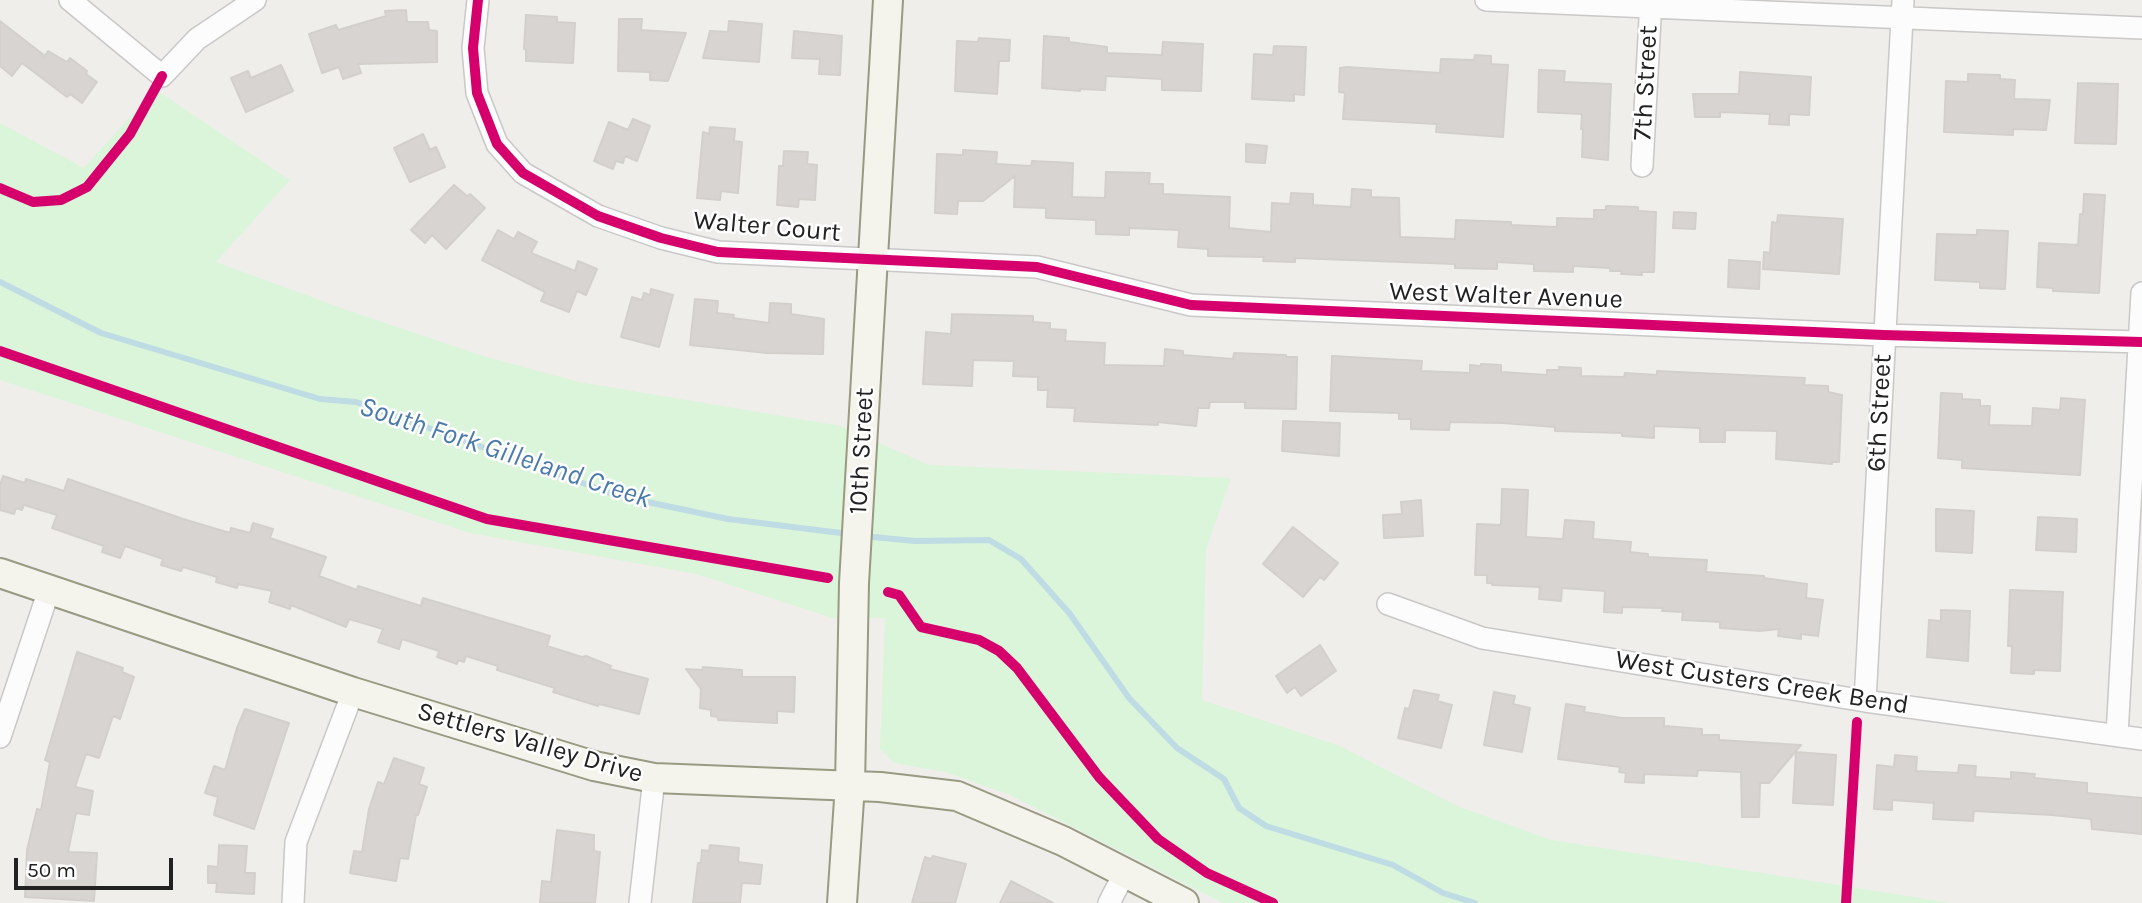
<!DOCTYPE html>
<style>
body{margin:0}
#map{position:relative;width:2142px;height:903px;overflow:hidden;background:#f0eeeb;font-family:Karla,sans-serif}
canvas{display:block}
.scale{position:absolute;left:14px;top:858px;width:159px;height:32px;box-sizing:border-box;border:4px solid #222;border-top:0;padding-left:9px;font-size:21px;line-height:24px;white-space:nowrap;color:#222;-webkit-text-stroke:5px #fff;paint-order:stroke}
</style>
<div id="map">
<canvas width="2142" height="903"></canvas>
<div class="scale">50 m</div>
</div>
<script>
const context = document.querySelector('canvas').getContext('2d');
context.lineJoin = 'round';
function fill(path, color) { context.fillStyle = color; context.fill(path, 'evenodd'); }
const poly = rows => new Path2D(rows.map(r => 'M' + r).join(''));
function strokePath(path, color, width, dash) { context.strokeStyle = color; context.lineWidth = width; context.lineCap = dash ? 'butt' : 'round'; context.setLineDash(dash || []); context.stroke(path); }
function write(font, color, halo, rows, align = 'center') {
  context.font = font + ' Karla,sans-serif'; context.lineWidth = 5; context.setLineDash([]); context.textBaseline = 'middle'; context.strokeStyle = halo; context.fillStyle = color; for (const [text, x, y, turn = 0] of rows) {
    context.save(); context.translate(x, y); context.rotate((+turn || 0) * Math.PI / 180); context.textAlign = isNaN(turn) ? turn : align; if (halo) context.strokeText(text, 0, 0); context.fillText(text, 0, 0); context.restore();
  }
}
fill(poly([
 [155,89,290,180,216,262,347,310,483,356,579,382,841,426,929,465,1231,478,1206,549,1202,700,1340,746,1457,806,1552,840,1952,903,1223,903,1008,794,945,772,894,763,880,749,885,618,833,618,696,574,470,533,0,380,0,123,84,168]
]), '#daf5da');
strokePath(poly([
 [0,282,101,333,320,399,356,402,619,496,728,519,849,534],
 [863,536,915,541,989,540,1021,559,1070,614,1129,698,1177,748,1224,779,1239,808,1266,826,1393,865,1443,893,1475,903]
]), '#bfdbe3', 6);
const building = poly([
 [406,10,407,22,428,22,429,30,437,31,437,62,358,64,361,73,343,79,339,67,322,73,309,34,336,25,338,30,386,16,385,11,406,10],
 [526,15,557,17,557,22,575,23,573,63,526,61,526,49,524,49,526,15],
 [619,19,642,19,641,30,686,33,668,81,650,80,650,72,618,71,619,19],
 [0,21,45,56,48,51,67,62,70,58,87,71,86,74,97,82,82,103,70,94,67,97,22,63,12,76,0,66,0,21],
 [729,21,762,24,759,62,703,58,710,31,728,32,729,21],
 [794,31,842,36,840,75,819,74,820,59,792,58,794,31],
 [1044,36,1069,38,1069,42,1107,47,1107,53,1162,55,1163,42,1203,44,1201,91,1162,90,1162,79,1106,76,1105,90,1080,89,1080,91,1042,88,1044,36],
 [979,38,1010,40,1009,61,999,61,997,94,955,91,957,41,978,42,979,38],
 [1274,46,1306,47,1304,95,1294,94,1294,101,1252,99,1254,54,1273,55,1274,46],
 [1475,55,1491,56,1491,64,1508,65,1503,137,1436,132,1437,124,1343,119,1345,93,1339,92,1340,68,1347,67,1440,73,1441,59,1474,60,1475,55],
 [281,65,293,91,246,112,231,78,248,71,251,78,281,65],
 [1539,70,1565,71,1564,82,1611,84,1608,160,1582,157,1583,129,1581,129,1582,114,1538,112,1539,70],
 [1740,72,1811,77,1809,115,1789,114,1789,125,1769,124,1770,114,1720,112,1720,117,1695,117,1693,94,1739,94,1740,72],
 [1968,74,2000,75,2000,79,2015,80,2014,99,2050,100,2046,130,2013,129,2013,135,1944,132,1946,81,1968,82,1968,74],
 [2078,83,2118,84,2116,144,2075,143,2078,83],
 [633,119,650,126,637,161,625,156,623,163,616,161,613,169,594,161,609,122,628,130,633,119],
 [710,127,735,129,734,141,742,142,738,193,721,191,720,200,697,198,703,132,709,134,710,127],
 [423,134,430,150,436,147,445,167,410,182,394,148,423,134],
 [1246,144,1267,146,1265,163,1246,162,1246,144],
 [963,150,997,152,996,164,1031,166,1032,161,1073,163,1072,197,1105,198,1106,172,1150,173,1149,184,1163,184,1163,194,1230,197,1229,228,1271,232,1272,203,1290,204,1291,193,1313,194,1313,205,1351,207,1352,189,1371,190,1371,197,1399,198,1400,237,1455,239,1456,220,1511,222,1511,225,1557,227,1557,218,1594,219,1594,210,1606,210,1606,206,1638,207,1638,211,1656,212,1654,272,1642,272,1642,275,1621,274,1622,271,1610,271,1610,268,1573,266,1573,272,1534,271,1534,264,1497,262,1497,269,1455,268,1455,264,1295,258,1295,262,1263,261,1264,257,1208,256,1208,249,1178,247,1179,230,1129,228,1129,235,1096,234,1096,220,1046,218,1046,208,1014,207,1015,176,983,201,958,201,957,214,935,213,937,154,963,155,963,150],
 [784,151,808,152,807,164,817,165,815,200,799,199,798,207,777,205,779,166,783,166,784,151],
 [454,185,467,196,470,194,485,208,446,249,432,235,425,243,411,230,454,185],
 [2084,194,2105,195,2099,293,2053,291,2053,288,2037,287,2039,243,2078,245,2080,214,2083,214,2084,194],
 [1674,212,1696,213,1695,229,1673,228,1674,212],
 [1778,215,1843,219,1839,274,1763,269,1764,252,1770,253,1772,222,1777,223,1778,215],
 [498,230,514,239,518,232,537,242,531,253,575,271,578,261,597,269,586,295,577,291,569,312,541,301,545,292,482,260,498,230],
 [1977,230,2008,231,2005,289,1980,288,1980,282,1935,280,1937,234,1977,235,1977,230],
 [1729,260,1760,262,1759,289,1728,287,1729,260],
 [651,289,673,295,659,347,621,337,632,297,642,300,644,293,650,295,651,289],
 [695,299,718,301,717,313,734,315,733,318,769,323,770,303,791,304,791,314,824,319,823,354,767,353,690,345,695,299],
 [952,314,1033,316,1033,322,1050,323,1050,329,1066,330,1065,341,1105,343,1104,365,1164,366,1165,349,1183,351,1183,355,1233,359,1234,353,1286,355,1286,357,1297,357,1296,409,1245,408,1245,402,1210,402,1209,408,1198,408,1196,426,1158,422,1158,425,1074,421,1075,408,1047,407,1048,390,1038,390,1038,377,1013,376,1014,361,973,360,972,386,923,384,926,332,951,334,952,314],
 [1332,356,1422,361,1421,371,1470,373,1470,365,1481,366,1481,364,1501,365,1501,372,1547,375,1547,370,1559,370,1559,367,1581,368,1581,376,1624,377,1625,373,1657,375,1657,371,1805,378,1804,385,1828,386,1828,392,1842,395,1839,462,1832,462,1832,464,1776,459,1777,431,1725,430,1725,442,1700,442,1700,428,1654,426,1654,438,1622,436,1622,433,1555,431,1555,427,1503,423,1450,422,1449,430,1411,429,1411,419,1399,419,1399,413,1330,411,1332,356],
 [1941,393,1962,394,1962,399,1980,400,1980,406,1990,406,1989,425,2032,426,2033,408,2060,410,2061,398,2085,400,2080,475,1962,468,1962,460,1938,458,1941,393],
 [1283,421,1340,423,1339,456,1282,451,1283,421],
 [3,476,25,483,26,479,64,491,68,479,183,519,230,533,231,528,250,533,253,523,273,529,270,538,326,557,319,576,357,590,358,586,421,606,423,598,550,636,547,646,582,657,586,656,611,666,610,669,648,679,639,714,599,704,598,706,553,692,555,688,497,670,498,666,466,656,464,662,458,660,457,664,437,657,439,651,402,639,399,649,378,642,383,629,349,619,346,627,291,605,290,609,269,602,272,591,238,584,237,588,216,582,217,577,183,567,181,571,161,565,163,559,125,546,120,558,102,552,104,546,52,528,57,515,24,505,22,510,16,508,14,514,0,510,0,485,3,476],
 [1502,489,1528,490,1526,537,1563,539,1565,520,1594,522,1593,539,1631,542,1630,552,1648,554,1648,557,1707,560,1706,572,1764,576,1764,578,1807,584,1806,598,1823,600,1818,636,1801,634,1801,639,1778,636,1779,629,1760,631,1720,628,1720,622,1682,620,1683,612,1662,611,1663,608,1622,607,1622,613,1604,612,1605,591,1562,588,1561,601,1539,599,1540,587,1492,585,1492,583,1487,583,1487,575,1475,575,1477,524,1501,525,1502,489],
 [1421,500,1423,536,1384,538,1383,515,1402,514,1401,502,1421,500],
 [1936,509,1974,511,1972,553,1936,551,1936,509],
 [2038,517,2077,519,2076,552,2036,550,2038,517],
 [1293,527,1338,563,1324,580,1320,577,1303,597,1263,564,1293,527],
 [2010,590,2063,592,2060,671,2034,670,2034,674,2011,673,2012,646,2008,646,2010,590],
 [1941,610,1970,611,1968,661,1927,657,1929,620,1941,621,1941,610],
 [1320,645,1336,671,1301,696,1295,687,1287,693,1276,676,1320,645],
 [77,652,123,668,122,672,134,677,120,719,113,716,99,758,86,754,75,787,93,791,89,815,76,813,68,852,97,853,94,901,25,897,27,850,37,809,41,810,50,762,45,760,77,652],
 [703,667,742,670,742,677,795,677,794,712,777,711,777,723,718,720,718,717,711,716,711,710,700,708,701,689,686,669,702,670,703,667],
 [1414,690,1439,695,1437,701,1452,705,1441,748,1398,738,1405,708,1409,709,1414,690],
 [1494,692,1515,696,1513,704,1530,708,1522,752,1484,745,1494,692],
 [1566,704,1585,707,1584,712,1622,718,1664,718,1664,726,1702,729,1702,735,1719,735,1719,740,1801,745,1769,783,1760,783,1759,817,1742,817,1741,772,1698,770,1697,776,1644,774,1644,783,1625,782,1626,773,1619,772,1620,767,1558,759,1566,704],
 [245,709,289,723,254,829,214,815,218,797,205,793,214,766,225,770,237,728,245,709],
 [1796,752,1836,755,1833,805,1793,803,1796,752],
 [1895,755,1917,757,1916,771,1958,773,1959,765,1976,766,1975,777,2011,779,2011,772,2035,774,2034,778,2087,783,2087,793,2142,798,2142,834,2092,829,2091,819,2052,815,1974,811,1973,821,1933,819,1934,803,1892,800,1892,810,1874,809,1877,765,1894,767,1895,755],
 [394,758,424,768,419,784,427,787,418,815,416,815,408,859,400,858,396,881,350,873,354,851,362,852,369,809,378,782,384,784,394,758],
 [557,830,594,835,594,851,600,852,595,903,540,903,542,881,551,882,557,830],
 [219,845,247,846,245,873,255,873,254,894,216,892,217,883,208,883,208,866,218,867,219,845],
 [710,845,739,848,738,862,762,865,760,884,742,883,740,903,693,903,698,863,701,863,702,850,709,851,710,845],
 [933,856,966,864,955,903,912,903,925,857,931,859,933,856],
 [1011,881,1053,903,1000,903,1011,881]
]);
fill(building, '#d7d4d2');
strokePath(building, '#d3d0cc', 2);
const street = poly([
 [70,0,162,76,197,39,255,0],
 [478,0,473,48,477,93,497,144,523,173,598,216,661,238,718,252,1037,267,1191,305,1883,335,2142,342],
 [1486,0,2142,28],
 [1642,166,1651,0],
 [1388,604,1482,638,1865,701,2142,739],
 [1865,701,1903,0],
 [2117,735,2142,293],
 [0,737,49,590],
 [293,903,296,842,353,692],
 [640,903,654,778],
 [1109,903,1125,872]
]);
const secondary = poly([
 [0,573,353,692,594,766,654,778,880,787,957,796,1063,841,1184,903],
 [842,903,850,785,854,583,888,0]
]);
strokePath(street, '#c9c8c7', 24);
strokePath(secondary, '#999a82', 32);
strokePath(street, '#fdfcfc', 21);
strokePath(secondary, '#f4f4ed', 28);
strokePath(poly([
 [478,0,473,48,477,93,497,144,523,173,598,216,661,238,718,252,1037,267,1191,305,1883,335,2142,342],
 [0,188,33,202,61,200,87,187,130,134,162,76],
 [0,351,487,519,828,578],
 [888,592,899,595,921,627,979,640,999,651,1017,668,1099,777,1158,839,1207,873,1273,903],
 [1846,903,1857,722]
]), '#d6006c', 10);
write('26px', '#222', '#fff', [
 ["7th Street",1646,83,-87],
 ["Walter Court",767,227,5],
 ["West Walter Avenue",1506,296,2],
 ["6th Street",1880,413,-87],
 ["10th Street",862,451,-87],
 ["West Custers Creek Bend",1762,683,9],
 ["Settlers Valley Drive",530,743,16]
]);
write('italic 28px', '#4a7aab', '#fff', [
 ["South Fork Gilleland Creek",505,453,18]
]);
</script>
